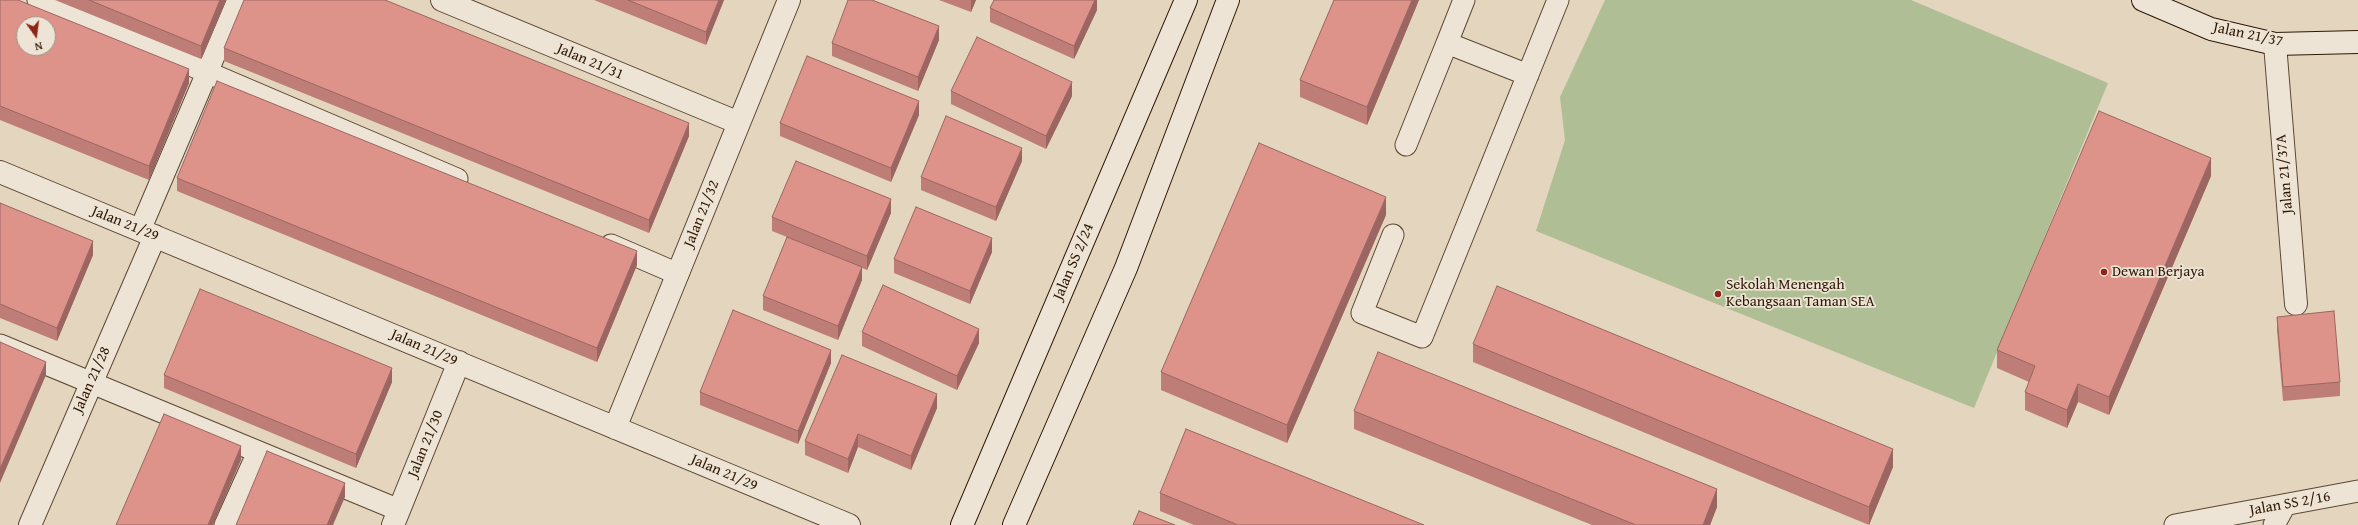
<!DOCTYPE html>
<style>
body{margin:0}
#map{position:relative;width:2358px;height:525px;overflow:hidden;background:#e4d5be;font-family:"Gentium Book Plus",serif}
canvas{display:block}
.north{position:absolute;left:16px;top:16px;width:40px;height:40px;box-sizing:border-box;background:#ede4d5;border:1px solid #a19281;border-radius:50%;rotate:166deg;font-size:11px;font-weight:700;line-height:16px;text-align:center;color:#2e1804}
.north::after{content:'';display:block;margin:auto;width:14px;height:18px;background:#8f2418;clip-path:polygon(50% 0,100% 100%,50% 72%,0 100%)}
</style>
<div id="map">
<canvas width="2358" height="525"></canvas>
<div class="north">N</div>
</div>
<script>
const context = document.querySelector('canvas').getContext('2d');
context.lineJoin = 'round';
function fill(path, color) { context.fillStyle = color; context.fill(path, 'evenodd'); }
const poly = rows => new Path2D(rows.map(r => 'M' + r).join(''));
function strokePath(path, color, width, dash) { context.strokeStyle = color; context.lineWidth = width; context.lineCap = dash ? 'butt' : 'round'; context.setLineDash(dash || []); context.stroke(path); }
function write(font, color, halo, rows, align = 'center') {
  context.font = font + ' "Gentium Book Plus",serif'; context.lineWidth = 3.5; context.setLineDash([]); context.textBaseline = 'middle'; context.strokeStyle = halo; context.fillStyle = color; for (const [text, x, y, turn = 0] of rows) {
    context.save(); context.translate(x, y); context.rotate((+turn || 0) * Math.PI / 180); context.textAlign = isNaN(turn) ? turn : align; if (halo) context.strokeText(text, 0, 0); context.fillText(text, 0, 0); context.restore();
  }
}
fill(poly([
 [1605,0,1911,0,2108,83,1974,408,1536,231,1565,140,1560,97]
]), '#afbe95');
const service = poly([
 [38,0,457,179],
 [1464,0,1447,43,1528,75],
 [1406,145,1447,43],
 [140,230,238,0],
 [1393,235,1362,313,1422,337,1558,0],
 [611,245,678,274],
 [0,345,399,510],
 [225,525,258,452],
 [2175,525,2358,491],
 [2274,525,2285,505]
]);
const minor = poly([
 [442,0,739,123],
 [2275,44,2296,304],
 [0,172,849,525],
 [615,428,789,0],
 [30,525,155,236],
 [393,525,459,362]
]);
const secondary = poly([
 [2143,0,2211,29,2275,44,2358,42],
 [962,525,1186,0],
 [1014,525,1126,268,1228,0]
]);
strokePath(service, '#5c4732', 23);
strokePath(minor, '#5c4732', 24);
strokePath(secondary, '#2e1804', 24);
strokePath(service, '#ede4d5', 21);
strokePath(minor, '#ede4d5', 22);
strokePath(secondary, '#ede4d5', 22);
fill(poly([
 [0,0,189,83,149,180,0,120],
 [55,0,226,0,201,59],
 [594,0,724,0,706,45],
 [939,0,976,0,971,12],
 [1097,0,1097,10,1074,59,990,22,990,8],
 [1334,0,1419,0,1367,125,1300,97,1300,80],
 [939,40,918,91,832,56,832,43],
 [224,48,689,136,649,233,224,61],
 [951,91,1072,96,1046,149,951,104],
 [919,115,891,182,780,136,780,123],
 [1022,161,996,221,921,190,921,177],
 [2211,176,2109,415,2078,402,2067,428,2025,410,2025,392,2029,382,1997,368,1997,350],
 [177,178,637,265,597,362,177,191],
 [0,203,93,255,57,341,0,318],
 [891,213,867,270,862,268,862,280,838,340,763,310,763,296,787,237,772,231,772,217],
 [1386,215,1287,443,1161,390,1161,372],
 [992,252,970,304,894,273,894,259],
 [2277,317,2340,382,2340,396,2283,401,2277,330],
 [862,332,979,343,957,390,862,346],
 [1473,344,1893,467,1869,525,1473,362],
 [831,363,798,444,700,405,700,392],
 [164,375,392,382,356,468,164,388],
 [937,408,911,470,858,447,848,473,805,455,805,441],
 [1354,411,1717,507,1710,525,1592,525,1354,429],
 [1160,493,1424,525,1194,525,1160,511]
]), '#be7e77');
fill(poly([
 [220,0,226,0,201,59,201,46],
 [719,0,724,0,706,45,706,32],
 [971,0,976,0,971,12],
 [1095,0,1097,0,1097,10,1074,59,1074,46],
 [1412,0,1419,0,1367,125,1367,107],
 [939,26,939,40,918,91,918,77],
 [189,69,189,83,149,180,149,166],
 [1072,82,1072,96,1046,149,1046,136],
 [919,101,919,115,891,182,891,168],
 [689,123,689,136,649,233,649,220],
 [1022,148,1022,161,996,221,996,207],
 [2211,158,2211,176,2109,415,2109,397],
 [1386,197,1386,215,1287,443,1287,425],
 [891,199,891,213,867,270,867,256],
 [992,238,992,252,970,304,970,291],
 [93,241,93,255,57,341,57,328],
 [637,251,637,265,597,362,597,348],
 [862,267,862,280,838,340,838,326],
 [979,329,979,343,957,390,957,376],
 [831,350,831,363,798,444,798,431],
 [46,362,46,375,0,483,0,469],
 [392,368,392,382,356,468,356,454],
 [2078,384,2078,402,2067,428,2067,410],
 [937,394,937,408,911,470,911,456],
 [858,434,858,447,848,473,848,459],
 [241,446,241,460,213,525,208,525],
 [1893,449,1893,467,1869,525,1869,507],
 [345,483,345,497,333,525,327,525],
 [1717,489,1717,507,1710,525,1703,525]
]), '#9b6661');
const building = poly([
 [0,0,18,0,189,69,149,166,0,106,0,0],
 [24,24,48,24,48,48,24,48,24,24],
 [89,0,220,0,201,46,89,0],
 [244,0,385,0,689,123,649,220,224,48,244,0],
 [628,0,719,0,706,32,628,0],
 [848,0,872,0,939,26,918,77,832,43,848,0],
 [994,0,1095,0,1074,46,990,8,994,0],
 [1334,0,1412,0,1367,107,1300,80,1334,0],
 [977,37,1072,82,1046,136,951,91,977,37],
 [807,56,919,101,891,168,780,123,807,56],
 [217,81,637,251,597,348,177,178,217,81],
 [2099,111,2211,158,2109,397,2078,384,2067,410,2025,392,2035,366,1997,350,2099,111],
 [946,116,1022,148,996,207,921,177,946,116],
 [1259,143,1386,197,1287,425,1161,372,1259,143],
 [796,161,891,199,867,256,772,217,796,161],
 [0,203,93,241,57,328,0,304,0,203],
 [916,207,992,238,970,291,894,259,916,207],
 [787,237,862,267,838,326,763,296,787,237],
 [883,285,979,329,957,376,862,332,883,285],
 [1497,286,1893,449,1869,507,1473,344,1497,286],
 [200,289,392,368,356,454,164,375,200,289],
 [733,310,831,350,798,431,700,392,733,310],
 [2334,311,2340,382,2283,387,2277,317,2334,311],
 [0,342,46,362,0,469,0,342],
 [1378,352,1717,489,1703,525,1636,525,1354,411,1378,352],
 [842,355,937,394,911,456,858,434,848,459,805,441,842,355],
 [164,414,241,446,208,525,116,525,164,414],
 [1186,429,1424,525,1238,525,1160,493,1186,429],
 [267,451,345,483,327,525,236,525,267,451],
 [1139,511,1175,525,1133,525,1139,511]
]);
fill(building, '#dd928a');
strokePath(building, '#9b6661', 1);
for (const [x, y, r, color] of [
 [2104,272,4,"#8f2418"],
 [1718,294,4,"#8f2418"]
]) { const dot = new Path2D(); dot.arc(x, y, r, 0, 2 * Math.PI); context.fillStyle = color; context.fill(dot); strokePath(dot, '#ede4d5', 1.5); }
write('15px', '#2e1804', '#ede4d5', [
 ["Jalan 21/37",2248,35,12],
 ["Jalan 21/31",590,62,23],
 ["Jalan 21/37A",2285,174,-95],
 ["Jalan 21/32",702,214,-68],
 ["Jalan 21/29",125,224,22],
 ["Jalan SS 2/24",1074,262,-67],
 ["Jalan 21/29",424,348,23],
 ["Jalan 21/28",92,380,-66],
 ["Jalan 21/30",426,444,-68],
 ["Jalan 21/29",724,473,23],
 ["Jalan SS 2/16",2290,504,-10]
]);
write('15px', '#2e1804', '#ede4d5', [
 ["Dewan Berjaya",2112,272],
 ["Sekolah Menengah",1726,285],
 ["Kebangsaan Taman SEA",1726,302]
], 'left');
</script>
